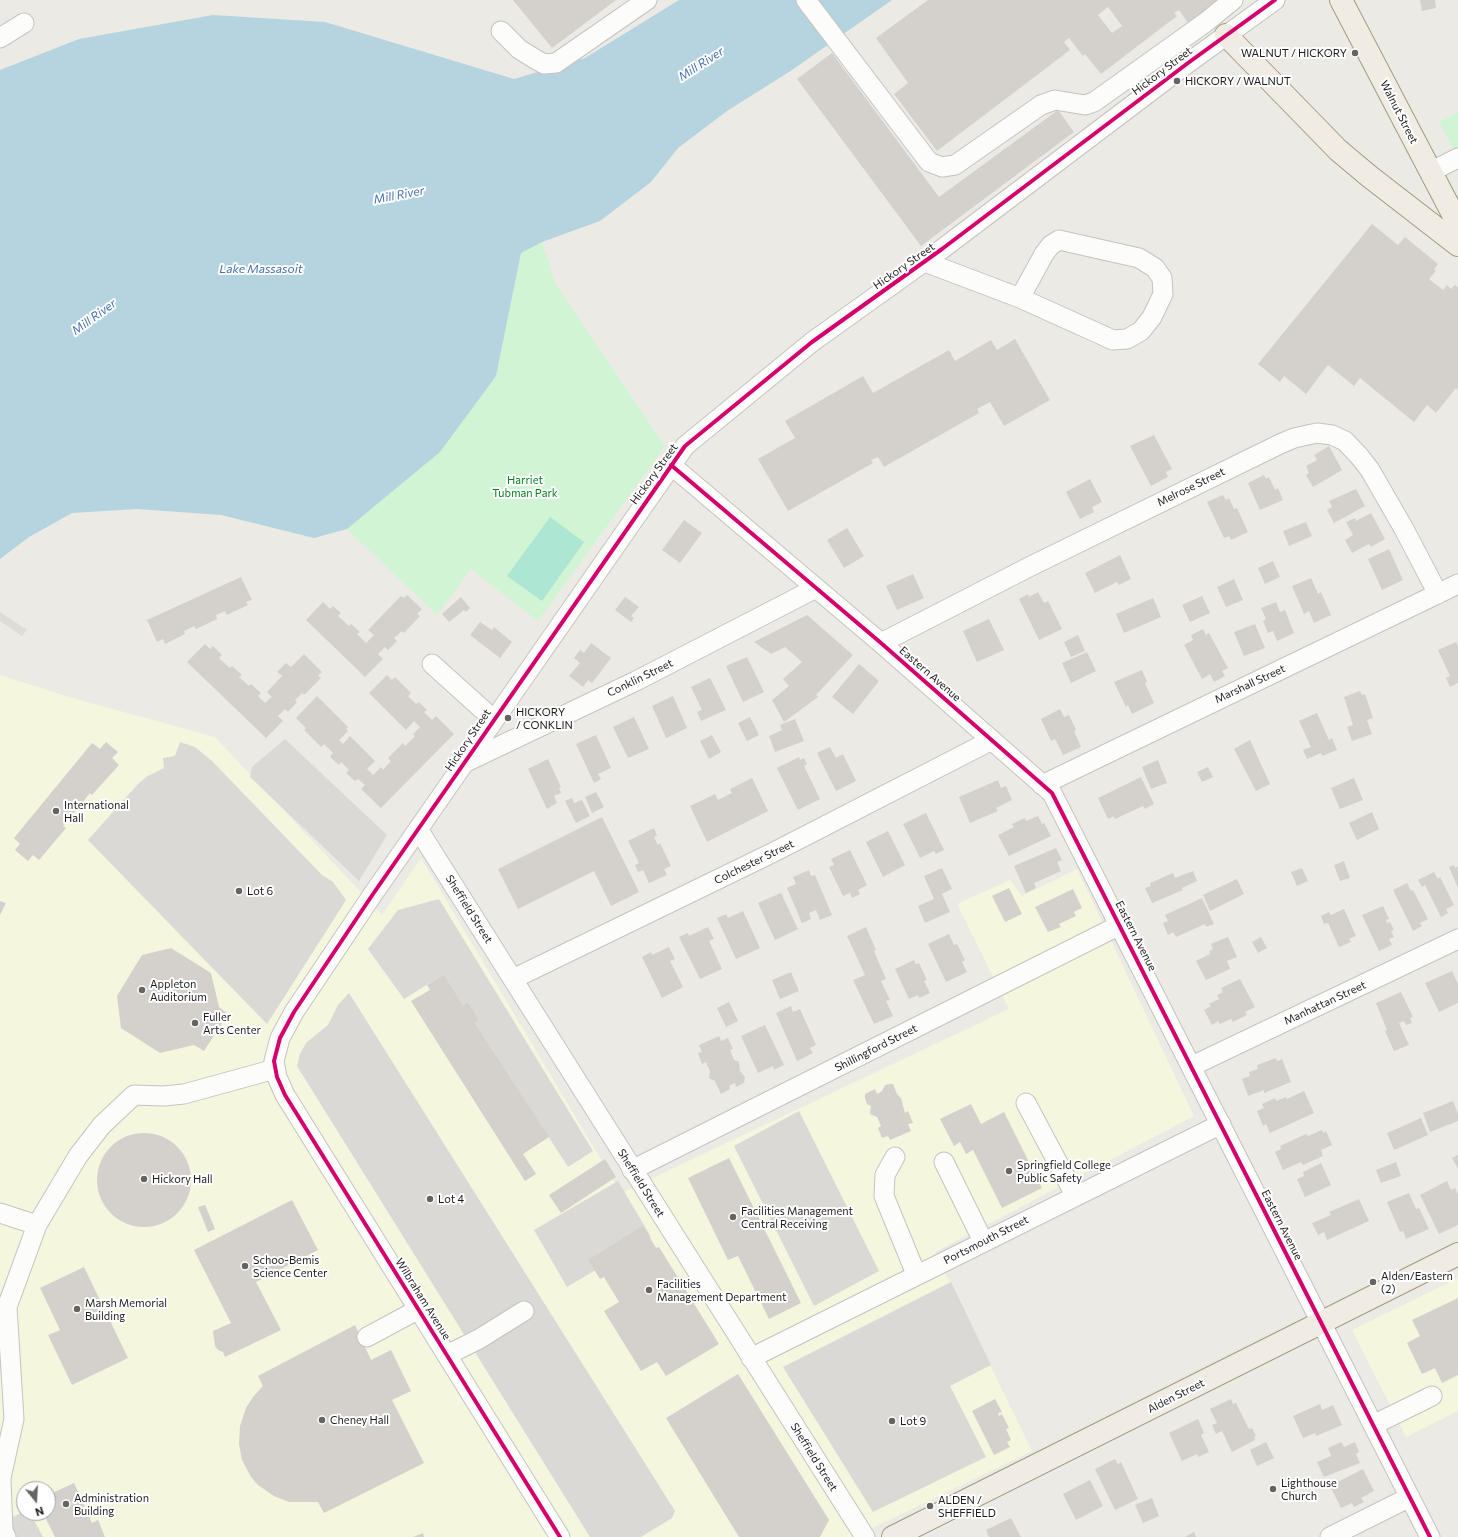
<!DOCTYPE html>
<style>
body{margin:0}
#map{position:relative;width:1458px;height:1537px;overflow:hidden;background:#eceae4;font-family:Commissioner,sans-serif}
canvas{display:block}
.north{position:absolute;left:16px;top:1481px;width:40px;height:40px;box-sizing:border-box;background:#fff;border:1px solid #a4a4a4;border-radius:50%;rotate:162deg;font-size:11px;font-weight:700;line-height:16px;text-align:center;color:#1c1c1c}
.north::after{content:'';display:block;margin:auto;width:14px;height:18px;background:#656462;clip-path:polygon(50% 0,100% 100%,50% 72%,0 100%)}
</style>
<div id="map">
<canvas width="1458" height="1537"></canvas>
<div class="north">N</div>
</div>
<script>
const context = document.querySelector('canvas').getContext('2d');
context.lineJoin = 'round';
function fill(path, color) { context.fillStyle = color; context.fill(path, 'evenodd'); }
const poly = rows => new Path2D(rows.map(r => 'M' + r).join(''));
function strokePath(path, color, width, dash) { context.strokeStyle = color; context.lineWidth = width; context.lineCap = dash ? 'butt' : 'round'; context.setLineDash(dash || []); context.stroke(path); }
function write(font, color, halo, rows, align = 'center') {
  context.font = font + ' Commissioner,sans-serif'; context.lineWidth = 4; context.setLineDash([]); context.textBaseline = 'middle'; context.strokeStyle = halo; context.fillStyle = color; for (const [text, x, y, turn = 0] of rows) {
    context.save(); context.translate(x, y); context.rotate((+turn || 0) * Math.PI / 180); context.textAlign = isNaN(turn) ? turn : align; if (halo) context.strokeText(text, 0, 0); context.fillText(text, 0, 0); context.restore();
  }
}
fill(poly([
 [0,675,69,697,215,737,382,915,421,858,621,1193,1009,1009,957,904,1010,880,1022,896,1077,869,1194,1116,935,1252,1032,1451,854,1537,0,1537],
 [24,1489,48,1489,48,1513,24,1513],
 [1458,1278,1458,1411,1406,1437,1352,1330]
]), '#f4f6de');
fill(poly([
 [1458,112,1458,157,1439,122],
 [542,242,555,283,665,446,538,621,471,569,437,615,347,529,440,452,496,376,521,253]
]), '#d0f4d4');
fill(poly([
 [550,517,584,542,542,601,507,576]
]), '#ade6d3');
fill(poly([
 [285,739,387,835,359,881,250,777,252,767],
 [180,742,195,747,212,761,322,875,333,882,346,900,267,1024,88,840,138,784,146,777,164,768,163,758,175,756],
 [439,899,593,1151,568,1167,475,1023,479,1020,468,1002,463,1005,444,974,404,999,368,949,398,910],
 [349,993,675,1511,672,1518,641,1537,590,1537,297,1066,300,1054,306,1043,328,1025,338,1005],
 [799,1111,879,1271,814,1306,734,1146],
 [618,1181,651,1237,567,1287,534,1230],
 [951,1282,991,1365,950,1386,986,1457,873,1512,783,1367],
 [24,1511,24,1513,30,1513,43,1537,3,1537,0,1524]
]), '#dad9d6');
fill(poly([
 [679,0,892,0,792,70,727,111,678,148,651,182,600,221,542,242,521,253,496,376,440,452,347,529,314,538,221,515,137,509,72,513,29,537,0,559,0,70,79,39,213,15,325,22,514,79,585,58]
]), '#b5d4e0');
fill(poly([
 [0,612,27,630,22,636,0,621]
]), '#dcdcd9');
fill(poly([
 [513,0,616,0,552,48],
 [928,0,1223,0,1190,26,1179,10,1174,13,1177,16,1101,74,1085,54,1083,56,1069,38,1064,42,1070,50,937,151,894,94,908,83,876,38],
 [1108,7,1122,26,1112,33,1098,15],
 [1420,0,1435,0,1436,8,1422,11],
 [832,53,939,197,1058,110,1074,132,921,246,797,79],
 [1372,224,1398,245,1405,237,1438,264,1434,269,1436,271,1429,279,1443,290,1447,285,1451,289,1455,285,1458,287,1458,390,1456,388,1436,413,1427,405,1414,422,1360,378,1354,386,1328,365,1306,394,1284,376,1280,382,1258,364],
 [1015,339,1050,400,1004,426,990,402,977,409,979,413,884,467,878,457,871,460,873,463,788,511,758,459,795,438,785,421,863,376,873,393,949,350,955,361,991,340,997,350],
 [1154,435,1172,469,1166,472,1168,477,1151,486,1130,446],
 [1329,446,1342,470,1313,487,1306,475,1309,473,1306,466,1317,460,1314,455],
 [1264,475,1266,479,1269,477,1275,490,1278,488,1283,500,1260,510,1248,483],
 [1090,479,1102,502,1092,507,1094,512,1080,519,1066,492],
 [1356,489,1365,506,1334,523,1327,510,1332,507,1329,501],
 [1223,495,1226,500,1229,498,1234,509,1237,508,1248,532,1231,540,1229,536,1224,538,1207,502],
 [1371,513,1385,539,1371,547,1369,544,1352,553,1345,540,1353,535,1346,522,1355,518,1356,521],
 [684,520,702,533,680,563,662,550],
 [1306,522,1312,536,1289,546,1283,531],
 [847,528,864,556,844,568,827,540],
 [1389,549,1403,580,1382,590,1368,559],
 [1120,555,1131,579,1119,585,1117,582,1095,593,1085,573],
 [1273,561,1280,577,1265,584,1258,568],
 [913,574,924,598,897,610,886,586],
 [241,577,252,600,246,602,248,605,227,615,225,611,216,615,217,619,196,629,194,626,184,631,185,634,165,644,163,639,157,642,147,620],
 [1311,578,1318,594,1321,592,1331,615,1314,623,1309,611,1304,614,1292,586],
 [1234,579,1243,600,1226,607,1217,587],
 [1038,592,1044,603,1048,601,1062,629,1039,640,1019,599,1028,594,1029,597],
 [407,595,422,609,417,614,420,616,404,633,402,631,394,638,397,641,388,650,385,647,378,654,383,659,365,677,306,620,323,602,330,609,333,606,341,613,338,616,349,626,351,624,360,632,357,634,366,643,374,635,368,630,401,596,404,598],
 [1202,596,1210,613,1190,622,1182,605],
 [461,597,470,608,466,612,464,610,449,622,442,614],
 [625,597,639,607,631,616,634,618,631,622,615,610],
 [1153,598,1161,617,1124,633,1116,614],
 [1276,602,1280,612,1285,610,1294,633,1277,641,1273,631,1268,633,1263,621,1266,619,1261,608],
 [807,615,853,655,816,695,818,697,784,722,772,700,789,686,783,679,802,662,785,647,771,654,754,642],
 [989,619,1004,650,977,662,963,631],
 [480,622,492,630,494,627,512,642,500,658,470,635],
 [1255,624,1265,648,1244,656,1234,632],
 [1203,629,1206,635,1209,633,1228,668,1222,671,1225,676,1214,682,1210,674,1202,679,1184,645,1193,640,1191,635],
 [1078,635,1085,651,1071,657,1064,642],
 [1456,642,1458,646,1458,683,1450,687,1446,678,1450,676,1438,650],
 [591,643,611,658,592,683,588,680,583,687,569,676,580,663,574,658,580,650,584,653],
 [205,644,210,649,213,646,222,655,219,658,230,668,232,666,242,675,239,677,249,686,251,684,261,693,258,696,265,703,272,697,267,692,282,676,277,672,286,663,291,667,304,654,322,672,318,676,321,678,304,695,302,693,295,700,297,702,288,712,285,709,278,716,283,721,266,738,187,662],
 [1087,652,1096,671,1071,683,1062,663],
 [747,657,764,692,743,702,726,666],
 [859,664,879,681,853,714,832,697],
 [1142,670,1147,682,1145,683,1154,703,1132,714,1128,705,1126,707,1114,682],
 [387,675,392,680,395,677,411,693,408,696,416,704,419,702,427,710,424,712,432,720,436,716,454,734,381,808,361,789,365,785,358,779,355,781,346,773,349,770,341,762,339,765,330,757,333,753,324,744,321,747,304,730,306,728,296,718,317,696,348,727,346,729,348,731,339,740,343,744,350,736,375,761,367,769,373,775,381,767,383,770,391,761,388,758,403,743,405,746,415,736,413,734,420,727,414,721,406,730,369,693],
 [710,678,726,710,701,721,697,712,702,710,691,687],
 [1360,691,1362,695,1365,694,1373,718,1367,720,1372,734,1352,741,1347,727,1353,725,1344,697],
 [673,696,687,728,666,738,652,706],
 [1060,709,1064,717,1069,715,1076,730,1074,731,1081,747,1063,755,1055,739,1051,741,1041,719],
 [1317,713,1329,740,1332,738,1337,750,1322,756,1321,753,1307,759,1303,750,1311,747,1299,721],
 [634,717,649,749,628,758,613,727],
 [750,717,759,735,747,741,738,723],
 [795,719,804,741,775,752,769,736,782,730,780,725],
 [596,735,611,768,598,774,601,779,594,783,576,744],
 [712,735,721,752,709,759,700,741],
 [1250,740,1270,784,1256,791,1234,749],
 [106,742,118,752,112,758,119,765,92,795,90,793,63,826,66,828,39,860,33,855,28,861,15,850,20,844,14,838,92,743,100,749],
 [830,747,836,758,843,754,856,781,836,791,817,753],
 [799,757,800,760,804,758,807,764,804,766,820,799,798,810,777,768],
 [548,759,561,787,559,788,561,793,554,796,557,803,547,809,528,769],
 [1158,760,1167,783,1151,789,1142,767],
 [1208,767,1213,777,1202,782,1197,772],
 [1141,777,1154,804,1145,809,1143,806,1115,819,1114,816,1108,819,1098,798],
 [752,778,768,811,707,842,690,806,715,794,718,800,732,793,730,789],
 [1354,778,1363,800,1340,809,1331,788],
 [998,780,1001,788,1006,786,1012,800,996,808,998,811,970,823,959,797],
 [596,792,604,807,592,813,585,797],
 [572,798,574,803,582,800,590,816,576,823,565,801],
 [1372,812,1379,829,1357,840,1349,823],
 [926,813,944,850,936,854,934,851,920,858,903,824],
 [1038,816,1042,824,1044,823,1051,836,1009,856,998,835,1014,827,1012,824,1025,818,1026,821],
 [602,817,639,892,611,906,594,871,518,909,498,869],
 [654,828,657,836,654,837,658,845,660,843,671,866,664,869,667,875,649,883,643,870,638,872,635,865,639,863,628,841],
 [888,831,905,865,883,877,866,842],
 [1056,848,1062,860,1057,862,1061,871,1034,883,1036,888,1026,893,1014,866],
 [850,850,867,885,858,890,860,894,852,898,850,893,843,896,829,867,834,865,831,859],
 [1344,861,1350,878,1340,881,1334,865],
 [1454,865,1455,868,1458,867,1458,888,1449,867],
 [942,868,952,889,942,894,950,912,925,923,918,906,934,899,924,876],
 [1302,868,1308,881,1297,886,1291,872],
 [809,870,811,876,815,875,832,915,820,920,816,910,809,913,811,919,802,923,787,888,796,884,793,877],
 [1193,871,1197,881,1182,888,1183,890,1152,903,1145,888,1151,886,1150,883,1173,873,1175,878],
 [1434,872,1438,879,1440,877,1454,905,1446,909,1448,913,1441,917,1425,885,1422,887,1418,880],
 [1237,879,1244,894,1210,911,1203,895],
 [1407,883,1411,891,1413,890,1428,919,1420,923,1422,926,1413,931,1393,890],
 [1009,888,1022,914,1005,922,992,896],
 [1073,889,1082,908,1074,912,1076,916,1059,924,1061,927,1048,932,1035,907],
 [781,893,798,929,775,940,758,903],
 [1202,898,1214,924,1206,927,1205,924,1176,937,1173,932,1168,935,1163,923,1168,921,1165,915],
 [0,901,6,903,0,915],
 [1383,906,1389,919,1386,920,1387,923,1390,922,1394,930,1391,931,1394,937,1389,939,1392,945,1379,951,1362,915],
 [1344,909,1356,936,1349,939,1351,942,1339,947,1328,923,1324,924,1321,916,1329,912,1331,915],
 [743,911,760,948,736,959,717,918,726,914,728,918],
 [708,927,714,939,709,941,722,969,700,979,679,937,688,933,689,936],
 [866,927,876,950,874,951,886,979,881,981,890,1000,886,1001,893,1016,874,1024,853,980,865,975,847,936],
 [949,934,954,945,957,944,965,960,962,962,967,972,946,982,928,944],
 [1228,937,1237,957,1227,961,1230,969,1206,980,1196,961,1210,954,1209,951,1213,949,1211,944],
 [1261,937,1267,948,1258,953,1252,942],
 [669,947,675,959,670,961,683,987,662,998,642,957,651,952,652,955],
 [171,948,211,973,219,1007,228,1014,204,1051,194,1045,160,1053,121,1028,117,996,142,955],
 [914,960,916,964,919,963,927,980,924,981,930,993,919,998,918,995,909,999,895,969],
 [1452,971,1458,984,1458,1003,1439,1012,1425,983],
 [791,972,799,991,780,999,772,980],
 [444,974,463,1005,468,1002,479,1020,475,1023,549,1137,523,1154,536,1174,525,1181,411,1001,430,990,427,985],
 [1240,979,1255,1007,1245,1012,1247,1015,1233,1022,1231,1019,1220,1024,1218,1021,1212,1025,1204,1010,1211,1006,1209,1004,1219,999,1217,995,1223,992,1221,988],
 [1401,992,1413,1017,1410,1018,1412,1023,1406,1025,1404,1021,1399,1023,1409,1045,1394,1051,1385,1031,1387,1030,1376,1003],
 [729,1002,738,1021,726,1027,717,1008],
 [791,1006,793,1012,800,1009,816,1045,810,1048,813,1053,797,1061,776,1013],
 [765,1025,784,1065,774,1070,773,1066,758,1073,741,1036],
 [719,1036,721,1041,728,1038,733,1049,730,1050,734,1060,739,1062,740,1071,745,1077,744,1083,736,1087,735,1083,729,1086,730,1089,721,1094,715,1081,709,1078,710,1071,706,1062,702,1064,698,1053,702,1052,699,1045],
 [1276,1058,1277,1061,1282,1059,1291,1082,1264,1093,1264,1090,1248,1096,1242,1079,1250,1076,1249,1072,1258,1069,1257,1065],
 [890,1084,893,1084,897,1094,901,1098,905,1113,908,1111,913,1123,908,1124,911,1131,890,1140,888,1136,882,1138,878,1128,881,1126,877,1117,870,1114,871,1106,867,1104,865,1098,865,1094,875,1089,877,1094,882,1091,885,1085],
 [1304,1091,1314,1113,1270,1133,1266,1124,1263,1126,1257,1111,1264,1108,1262,1104,1275,1098,1276,1101,1286,1097,1287,1099],
 [1453,1101,1458,1114,1458,1121,1430,1132,1423,1113],
 [971,1104,981,1124,1004,1112,1042,1188,1002,1208,973,1150,966,1154,960,1142,954,1146,940,1119],
 [1421,1118,1428,1135,1394,1150,1387,1133],
 [1322,1130,1323,1133,1326,1131,1332,1145,1321,1150,1323,1156,1303,1165,1301,1162,1283,1170,1275,1152,1281,1149,1280,1146,1306,1134,1308,1136],
 '97 1180a47 47 0 1 1 94 0a47 47 0 1 1-94 0Z',
 [1458,1155,1458,1169,1452,1158],
 [729,1158,801,1303,769,1319,738,1256,728,1260,688,1178],
 [605,1159,616,1177,561,1213,549,1195],
 [1396,1162,1401,1176,1381,1183,1376,1170],
 [1321,1163,1331,1185,1305,1197,1297,1179,1304,1176,1303,1172],
 [1447,1181,1451,1190,1455,1188,1458,1194,1458,1225,1439,1234,1420,1195],
 [1409,1193,1416,1209,1419,1208,1429,1229,1406,1239,1403,1231,1400,1232,1387,1202],
 [1359,1199,1369,1221,1327,1240,1324,1232,1318,1235,1312,1223,1331,1215,1329,1212],
 [292,1200,318,1250,256,1282,281,1330,225,1357,223,1352,218,1350,215,1346,213,1331,231,1323,194,1250],
 [205,1205,215,1229,208,1232,198,1207],
 [643,1226,656,1248,659,1247,719,1344,666,1376,657,1362,641,1371,604,1311,619,1302,604,1277,600,1279,588,1260],
 [84,1267,128,1358,72,1385,48,1335,60,1330,40,1288],
 [1458,1298,1458,1375,1442,1383,1435,1368,1422,1374,1407,1343,1420,1336,1412,1320],
 [355,1325,371,1360,391,1350,411,1391,392,1400,424,1463,324,1513,318,1502,289,1502,274,1496,258,1485,251,1477,242,1460,239,1444,240,1426,246,1408,253,1397,263,1386,258,1376],
 [738,1374,829,1520,820,1537,739,1537,666,1418],
 [995,1399,1002,1412,998,1413,999,1416,1002,1414,1009,1428,1006,1429,1011,1440,1007,1442,1010,1447,994,1455,972,1411],
 [1231,1399,1233,1404,1236,1403,1249,1429,1252,1428,1256,1436,1254,1437,1255,1440,1232,1452,1222,1431,1216,1434,1212,1425,1217,1423,1210,1409],
 [1320,1404,1322,1410,1333,1405,1342,1425,1316,1436,1315,1433,1303,1438,1293,1416],
 [1198,1419,1204,1433,1201,1435,1209,1452,1198,1457,1197,1454,1182,1461,1169,1433],
 [1266,1442,1274,1458,1257,1466,1250,1450],
 [1341,1442,1344,1447,1355,1442,1359,1452,1356,1454,1360,1463,1324,1477,1317,1462,1331,1456,1328,1448],
 [1115,1459,1118,1464,1121,1462,1138,1499,1115,1510,1095,1469],
 [1363,1469,1374,1491,1361,1498,1364,1502,1354,1507,1352,1503,1341,1508,1330,1486],
 [1090,1480,1103,1506,1076,1520,1063,1494],
 [74,1483,92,1523,98,1520,105,1537,55,1537,43,1513,48,1513,48,1495],
 [1152,1498,1159,1516,1143,1523,1135,1505],
 [1011,1518,1021,1537,989,1537,986,1530],
 [1194,1532,1196,1537,1185,1537],
 [423,1533,424,1537,413,1537]
]), '#d4d1cd');
const minor = poly([
 [806,0,929,162,942,167,955,165,1041,105,1055,100,1085,105,1094,102,1206,22,1233,0],
 [501,31,519,49,535,59,544,64,556,63,647,0],
 [0,38,24,23],
 [1430,172,1458,158],
 [925,262,1020,298,1113,340,1127,339,1141,331,1152,317,1163,294,1162,278,1155,268,1139,258,1059,240,1051,245,1044,254,1020,298],
 [671,465,881,643,1052,793,1430,1537],
 [881,643,1029,567,1280,444,1294,438,1317,433,1332,435,1345,441,1360,457,1370,470,1404,529,1438,594],
 [432,664,493,719],
 [464,763,636,681,816,588],
 [1042,785,1458,584],
 [418,829,865,1537],
 [513,979,774,852,992,740],
 [1192,1066,1458,939],
 [1026,1103,1075,1195],
 [895,1157,885,1175,884,1196,916,1274],
 [944,1162,983,1241],
 [632,1170,1120,925],
 [0,1213,37,1225],
 [367,1337,419,1309],
 [447,1355,479,1339,524,1311],
 [751,1358,1221,1124],
 [1373,1425,1432,1396],
 [6,1537,3,1531,1,1478,14,1419,7,1307,37,1225,78,1156,102,1125,134,1095,164,1096,184,1094,275,1069],
 [560,1537,285,1095,277,1077,274,1061,280,1038,294,1012,373,894,685,446,812,342,942,249,1188,63,1275,0],
 [1330,1537,1410,1497]
]);
const major = poly([
 [1341,0,1458,224],
 [1226,35,1338,150,1369,176,1458,245],
 [893,1537,1458,1254]
]);
strokePath(minor, '#c4c3c0', 21);
strokePath(major, '#a29a81', 24);
strokePath(minor, '#fcfcfb', 19);
strokePath(major, '#f0ece3', 22);
strokePath(poly([
 [671,465,881,643,1052,793,1430,1537],
 [560,1537,285,1095,277,1077,274,1061,280,1038,294,1012,373,894,685,446,812,342,942,249,1188,63,1275,0]
]), '#d6006c', 4);
for (const [x, y, r, color] of [
 [1355,53,4,"#656462"],
 [1177,81,4,"#656462"],
 [508,718,4,"#656462"],
 [56,811,4,"#656462"],
 [239,891,4,"#656462"],
 [142,990,4,"#656462"],
 [195,1023,4,"#656462"],
 [1009,1171,4,"#656462"],
 [144,1179,4,"#656462"],
 [430,1199,4,"#656462"],
 [733,1217,4,"#656462"],
 [245,1266,4,"#656462"],
 [1373,1282,4,"#656462"],
 [649,1290,4,"#656462"],
 [77,1309,4,"#656462"],
 [322,1420,4,"#656462"],
 [892,1421,4,"#656462"],
 [1273,1489,4,"#656462"],
 [66,1504,4,"#656462"],
 [930,1506,4,"#656462"]
]) { const dot = new Path2D(); dot.arc(x, y, r, 0, 2 * Math.PI); context.fillStyle = color; context.fill(dot); strokePath(dot, '#fff', 1.5); }
write('11px', '#1c1c1c', '#fff', [
 ["WALNUT / HICKORY",1347,53,"right"],
 ["HICKORY / WALNUT",1185,81],
 ["HICKORY",516,712],
 ["/ CONKLIN",516,725],
 ["International",64,805],
 ["Hall",64,818],
 ["Lot 6",247,891],
 ["Appleton",150,984],
 ["Auditorium",150,997],
 ["Fuller",203,1017],
 ["Arts Center",203,1030],
 ["Springfield College",1017,1165],
 ["Public Safety",1017,1178],
 ["Hickory Hall",152,1179],
 ["Lot 4",438,1199],
 ["Facilities Management",741,1211],
 ["Central Receiving",741,1224],
 ["Schoo-Bemis",253,1260],
 ["Science Center",253,1273],
 ["Alden/Eastern",1381,1276],
 ["(2)",1381,1289],
 ["Facilities",657,1284],
 ["Management Department",657,1297],
 ["Marsh Memorial",85,1303],
 ["Building",85,1316],
 ["Cheney Hall",330,1420],
 ["Lot 9",900,1421],
 ["Lighthouse",1281,1483],
 ["Church",1281,1496],
 ["Administration",74,1498],
 ["Building",74,1511],
 ["ALDEN /",938,1500],
 ["SHEFFIELD",938,1513]
], 'left');
write('11px', '#1c1c1c', '#fff', [
 ["Hickory Street",1162,71,-37],
 ["Walnut Street",1399,112,63],
 ["Hickory Street",904,266,-35],
 ["Hickory Street",654,474,-54],
 ["Melrose Street",1191,487,-26],
 ["Eastern Avenue",930,674,41],
 ["Conklin Street",640,678,-26],
 ["Marshall Street",1250,684,-25],
 ["Hickory Street",468,740,-56],
 ["Colchester Street",754,862,-26],
 ["Sheffield Street",469,909,58],
 ["Eastern Avenue",1136,936,63],
 ["Manhattan Street",1325,1003,-25],
 ["Shillingford Street",876,1048,-27],
 ["Sheffield Street",641,1183,58],
 ["Eastern Avenue",1282,1225,63],
 ["Portsmouth Street",986,1240,-27],
 ["Wilbraham Avenue",423,1299,58],
 ["Alden Street",1176,1396,-27],
 ["Sheffield Street",814,1457,58]
]);
write('11px', '#04801c', '#fff', [
 ["Harriet",525,480],
 ["Tubman Park",525,493]
]);
write('italic 12px', '#436fb1', '#fff', [
 ["Mill River",701,64,-33],
 ["Mill River",399,195,-11],
 ["Lake Massasoit",261,269],
 ["Mill River",94,317,-36]
]);
</script>
